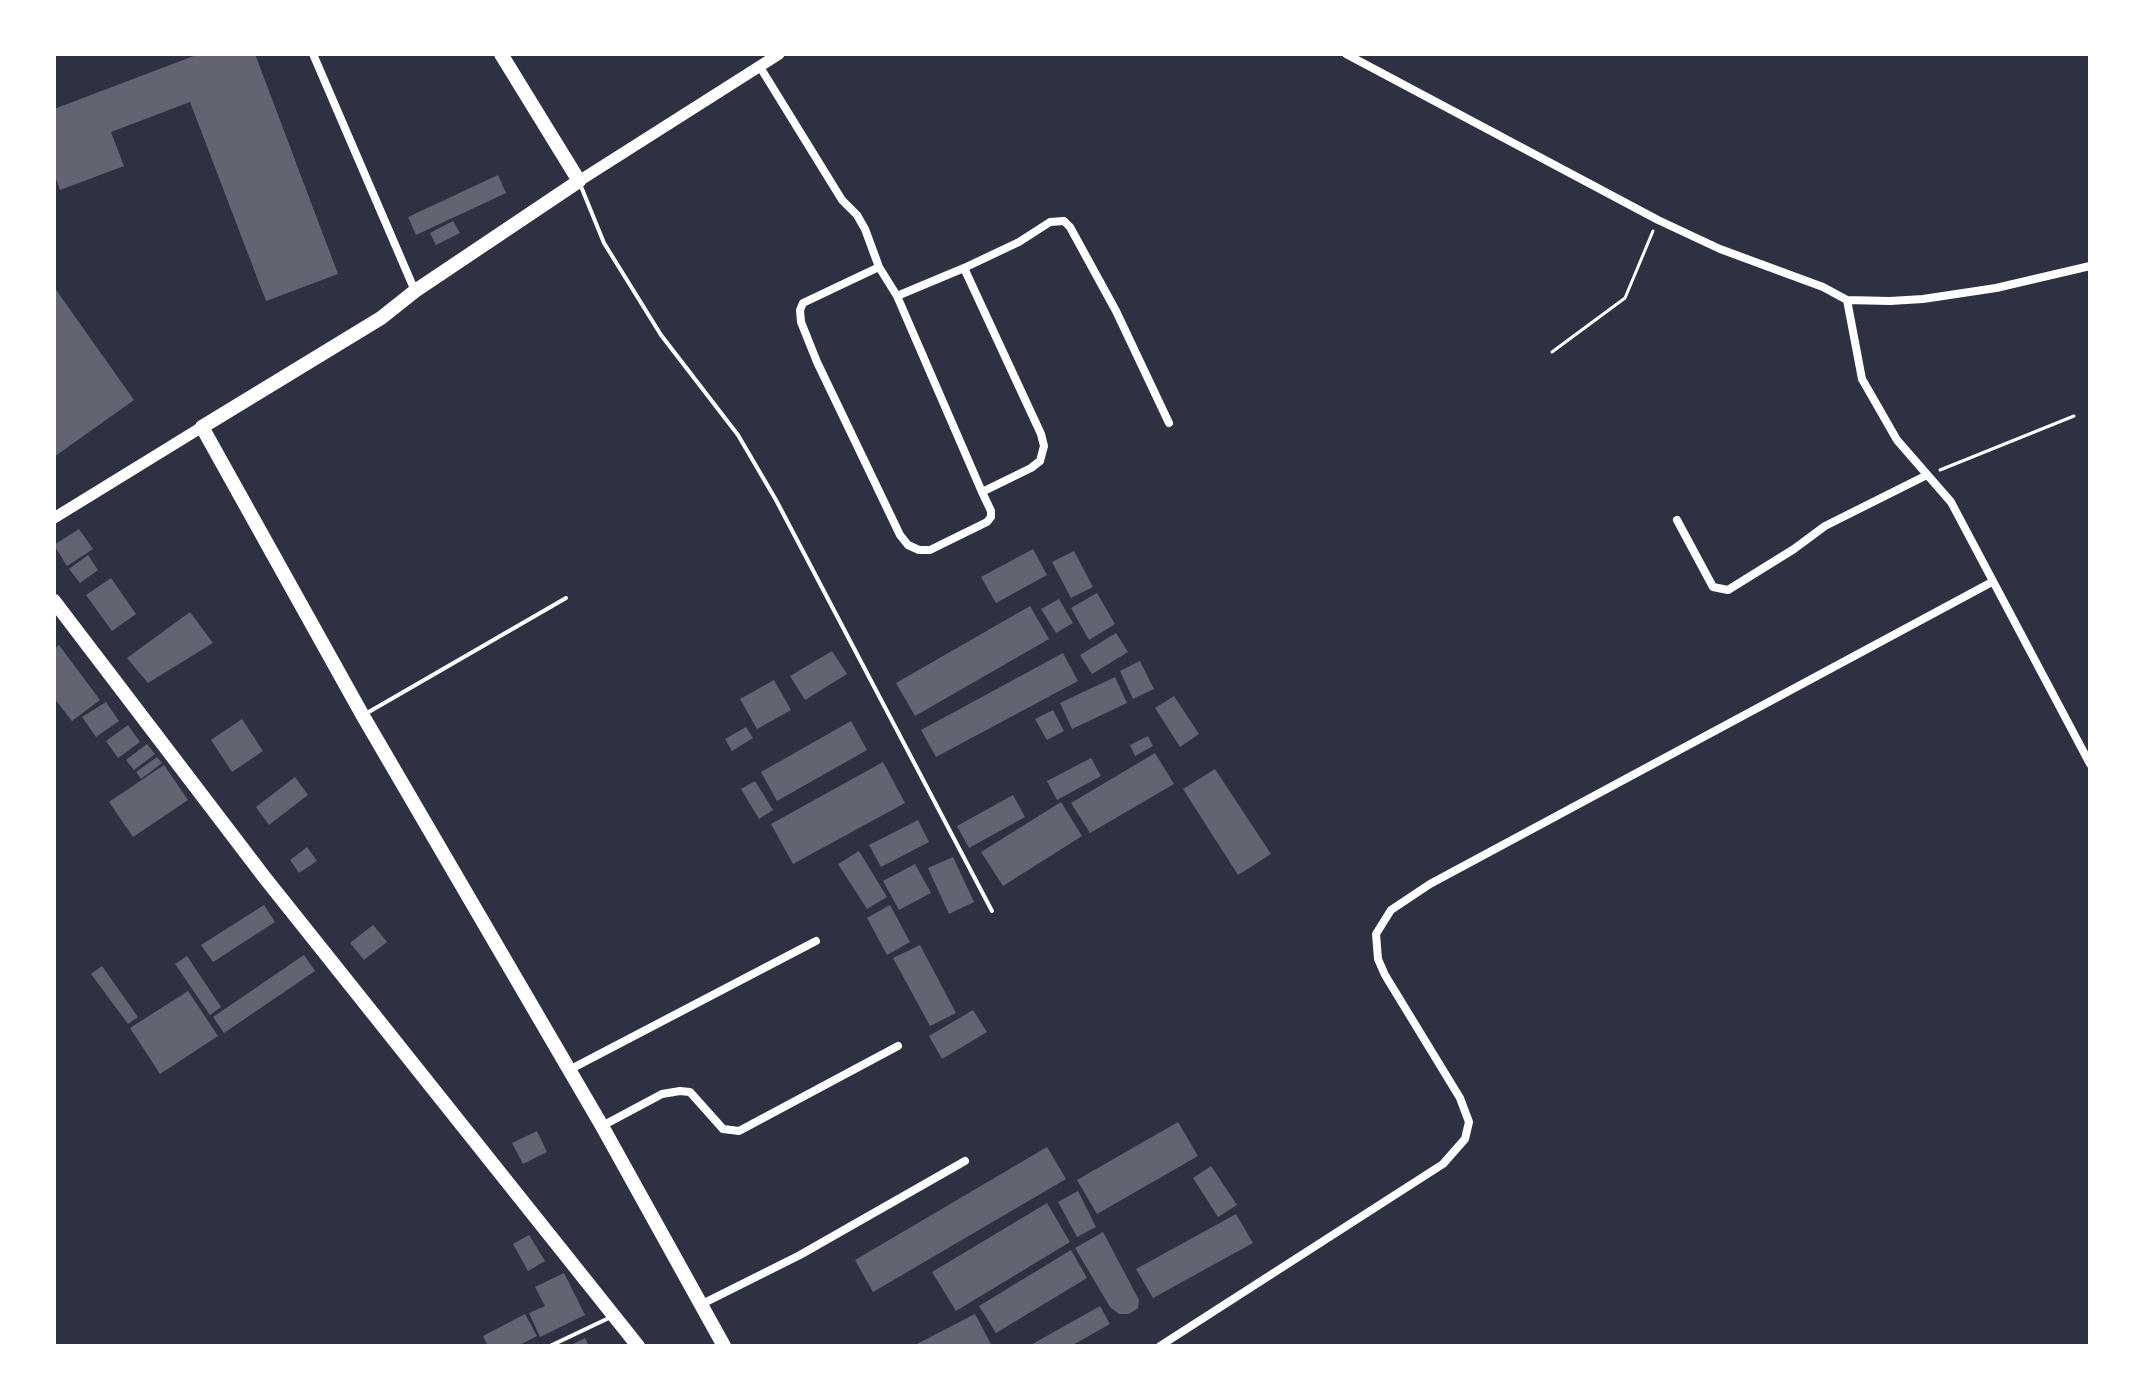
<!DOCTYPE html>
<style>
body{margin:0}
#map{position:relative;width:2144px;height:1400px;overflow:hidden;background:#2d3142;font-family:"Crimson Pro",serif}
canvas{display:block}
.frame{position:absolute;inset:0;border:56px solid #fff;pointer-events:none}
</style>
<div id="map">
<canvas width="2144" height="1400"></canvas>
<div class="frame"></div>
</div>
<script>
const context = document.querySelector('canvas').getContext('2d');
context.lineJoin = 'round';
function fill(path, color) { context.fillStyle = color; context.fill(path, 'evenodd'); }
const poly = rows => new Path2D(rows.map(r => 'M' + r).join(''));
function strokePath(path, color, width, dash) { context.strokeStyle = color; context.lineWidth = width; context.lineCap = dash ? 'butt' : 'round'; context.setLineDash(dash || []); context.stroke(path); }
fill(poly([
 [199,54,255,54,338,274,266,301,190,102,111,132,124,166,60,190,54,173,54,109],
 [498,175,506,193,416,235,408,217],
 [453,221,460,233,436,245,430,233],
 [54,287,134,400,54,457],
 [79,529,93,549,67,566,54,545],
 [1033,549,1047,575,996,603,981,577],
 [1074,551,1093,587,1071,598,1052,562],
 [88,555,98,570,80,583,69,569],
 [111,578,136,614,112,631,86,595],
 [1097,593,1115,624,1089,640,1071,608],
 [1059,599,1073,623,1056,633,1041,609],
 [1030,606,1049,639,915,716,896,683],
 [190,612,213,643,148,683,127,658],
 [1116,633,1128,652,1092,674,1080,655],
 [59,645,100,700,72,721,54,698,54,649],
 [832,651,847,674,805,700,790,676],
 [1063,653,1078,681,936,757,921,730],
 [1140,661,1154,689,1133,699,1120,671],
 [1115,677,1127,703,1072,729,1060,703],
 [774,680,791,710,757,729,740,699],
 [1174,696,1199,734,1180,747,1155,708],
 [106,702,119,721,96,737,82,717],
 [1053,710,1064,731,1047,740,1035,719],
 [242,719,263,751,232,772,211,740],
 [851,721,867,750,777,801,761,772],
 [128,725,140,742,118,758,106,741],
 [746,727,753,738,732,751,725,739],
 [1148,736,1153,746,1135,756,1130,745],
 [147,744,155,754,134,770,126,760],
 [1155,753,1174,784,1090,833,1071,803],
 [157,757,162,763,141,779,136,772],
 [1091,758,1101,776,1057,800,1047,781],
 [883,762,905,803,793,864,771,824],
 [164,765,188,800,133,837,109,802],
 [1215,769,1271,854,1238,875,1183,789],
 [295,777,308,795,269,825,256,807],
 [755,781,773,810,759,819,741,789],
 [1013,795,1025,817,969,848,957,826],
 [1061,802,1082,836,1003,886,981,852],
 [918,820,929,842,881,867,869,845],
 [307,847,317,861,299,873,290,860],
 [859,851,887,897,867,909,838,864],
 [953,857,974,902,949,914,928,868],
 [915,864,931,893,899,910,883,881],
 [264,905,275,922,213,962,201,945],
 [890,905,910,942,887,955,867,918],
 [373,925,387,942,364,960,350,943],
 [920,945,956,1013,930,1026,893,958],
 [304,955,315,971,224,1033,213,1017],
 [187,956,221,1007,210,1015,175,964],
 [102,966,138,1017,128,1024,91,974],
 [188,991,218,1036,160,1074,130,1028],
 [973,1010,987,1032,942,1059,929,1036],
 [1178,1122,1198,1156,1097,1214,1077,1180],
 [537,1131,547,1152,523,1164,512,1143],
 [1047,1147,1066,1179,873,1292,855,1260],
 [1211,1166,1237,1205,1218,1217,1193,1178],
 [1078,1191,1096,1227,1077,1237,1058,1202],
 [1047,1203,1070,1242,956,1311,932,1272],
 [1236,1214,1253,1243,1153,1298,1136,1269],
 [1103,1232,1139,1300,1138,1308,1129,1314,1119,1314,1110,1307,1075,1248],
 [529,1235,545,1261,528,1271,513,1244],
 [1071,1250,1087,1278,996,1333,979,1306],
 [564,1273,585,1315,540,1337,529,1313,545,1306,535,1287],
 [1100,1306,1110,1324,1071,1346,1029,1346],
 [525,1314,537,1336,518,1346,488,1346,483,1336],
 [975,1314,992,1346,913,1346],
 [585,1338,589,1346,569,1346]
]), '#626471');
strokePath(poly([
 [1552,352,1625,298,1653,231],
 [1940,470,2074,416]
]), '#fff', 3);
strokePath(poly([
 [580,184,604,243,661,335,738,435,776,500,992,911],
 [367,713,566,598],
 [550,1346,611,1317]
]), '#fff', 4);
strokePath(poly([
 [313,54,415,291],
 [1346,54,1658,220,1720,249,1823,287,1847,300,1890,301,1923,299,1996,288,2090,266],
 [760,67,842,200,857,215,865,229,879,267,897,296,982,492,1031,468,1040,461,1044,446,1041,434,964,268],
 [879,267,803,303,800,310,801,322,817,362,900,535,908,545,919,550,930,550,987,522,991,517,991,511,982,492],
 [897,296,964,268,1019,242,1050,222,1064,221,1070,227,1116,311,1169,423],
 [1847,300,1862,379,1897,440,1951,502,2090,764],
 [1677,520,1713,587,1728,590,1794,549,1825,526,1927,475],
 [569,1070,816,941],
 [602,1126,662,1094,680,1091,690,1092,723,1129,739,1131,898,1046],
 [702,1304,800,1255,965,1161],
 [1160,1346,1443,1164,1465,1139,1469,1122,1460,1098,1385,975,1378,959,1376,934,1391,910,1430,884,1992,582]
]), '#fff', 8);
strokePath(poly([
 [579,181,779,54],
 [54,518,202,427]
]), '#fff', 11);
strokePath(poly([
 [501,54,579,181,415,291,381,318,202,427,363,716,602,1126,724,1346],
 [54,601,265,878,638,1346]
]), '#fff', 14);
</script>
